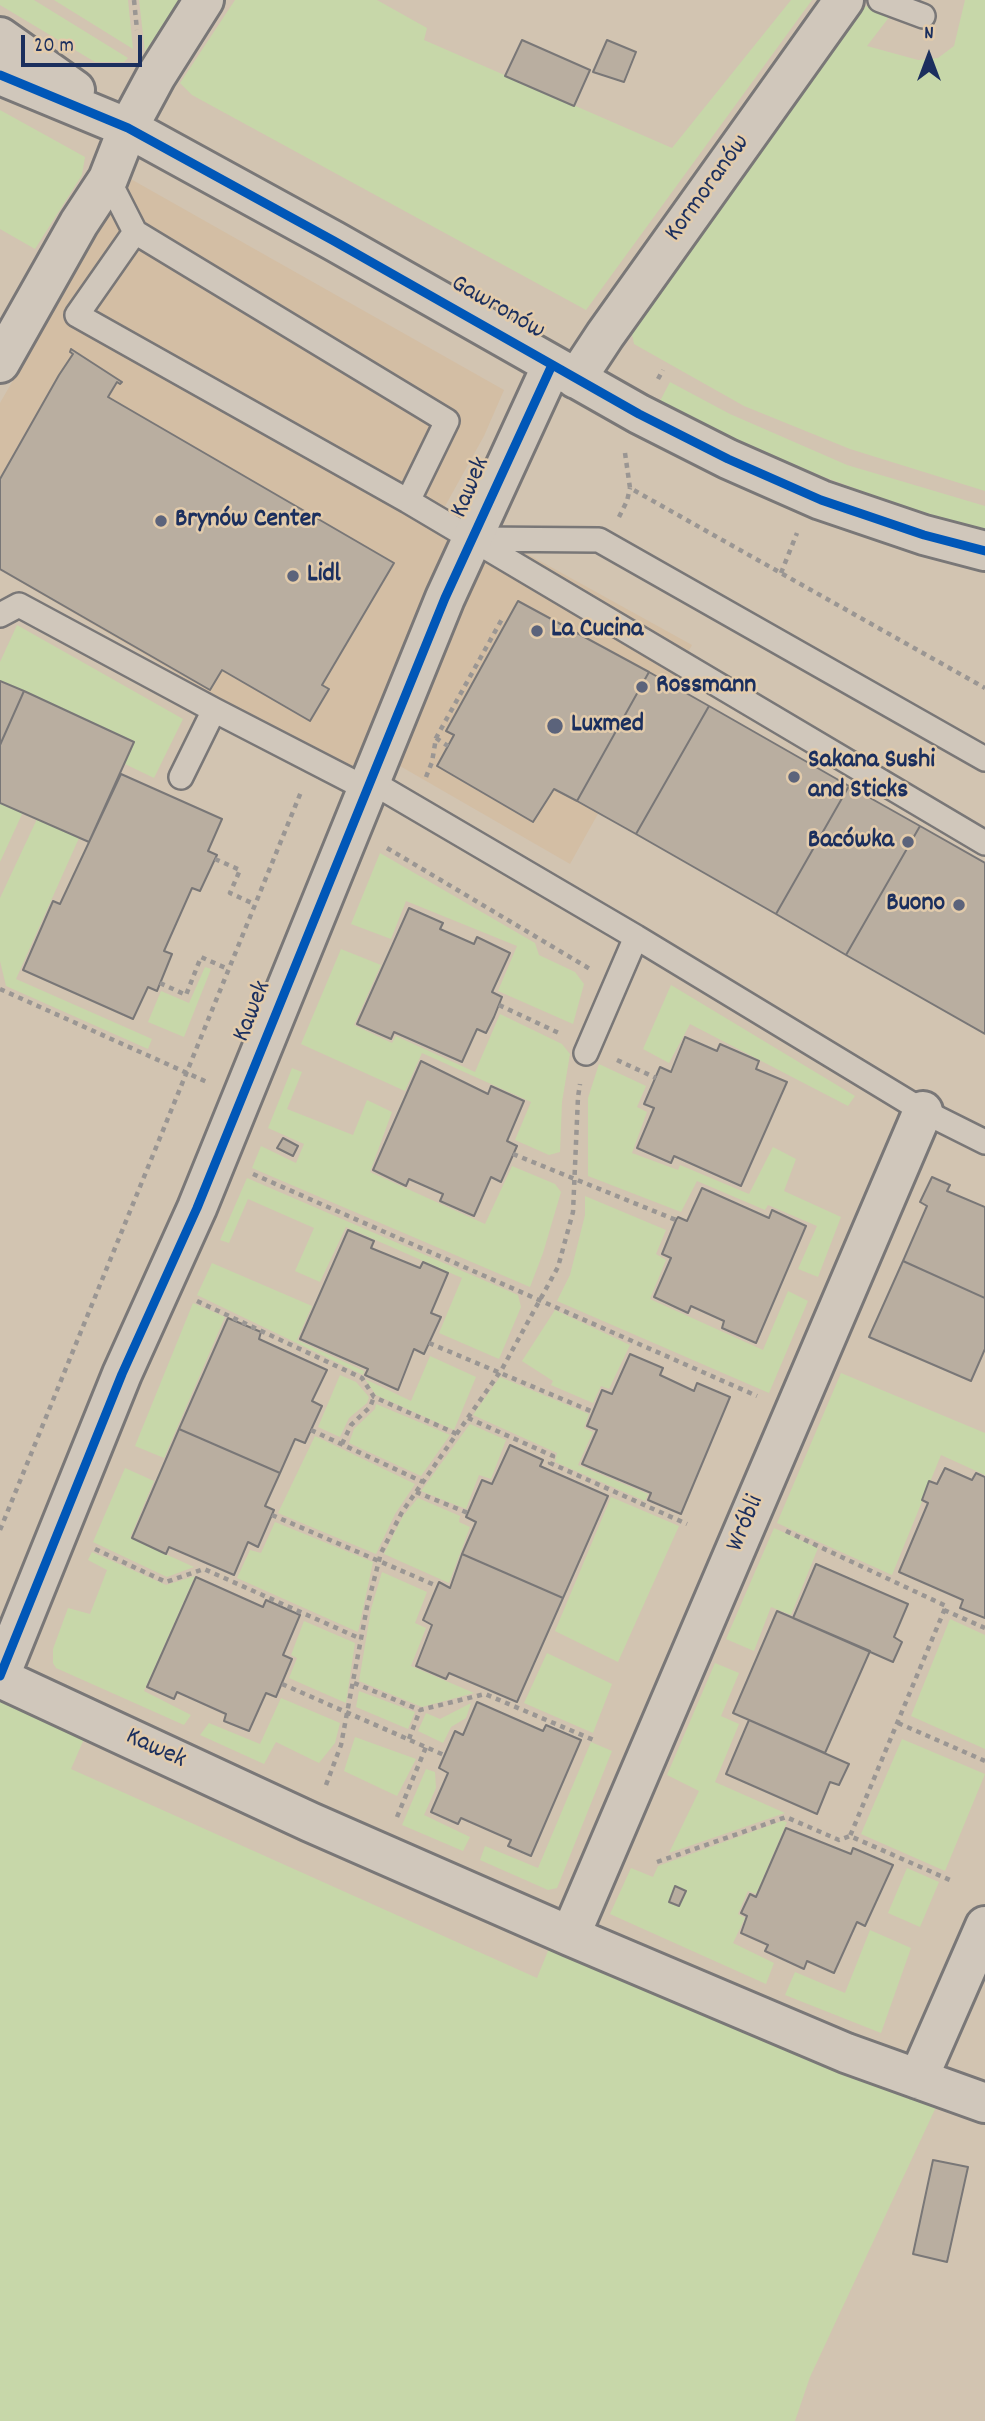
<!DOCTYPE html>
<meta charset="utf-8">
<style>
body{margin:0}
#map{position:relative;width:985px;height:2421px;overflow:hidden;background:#d2c4b1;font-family:Dekko,sans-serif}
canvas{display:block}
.north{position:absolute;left:894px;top:21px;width:70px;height:70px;-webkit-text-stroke:5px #e2cbab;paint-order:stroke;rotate:0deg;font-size:19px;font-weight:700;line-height:28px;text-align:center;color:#1b2f5e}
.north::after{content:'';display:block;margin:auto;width:24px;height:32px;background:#1b2f5e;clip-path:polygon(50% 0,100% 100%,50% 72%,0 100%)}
.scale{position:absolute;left:21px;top:35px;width:121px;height:32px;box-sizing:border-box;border:4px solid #1b2f5e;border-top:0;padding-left:9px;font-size:21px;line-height:24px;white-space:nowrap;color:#1b2f5e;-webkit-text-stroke:5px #e2cbab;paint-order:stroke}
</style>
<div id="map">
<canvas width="985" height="2421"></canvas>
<div class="north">N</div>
<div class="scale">20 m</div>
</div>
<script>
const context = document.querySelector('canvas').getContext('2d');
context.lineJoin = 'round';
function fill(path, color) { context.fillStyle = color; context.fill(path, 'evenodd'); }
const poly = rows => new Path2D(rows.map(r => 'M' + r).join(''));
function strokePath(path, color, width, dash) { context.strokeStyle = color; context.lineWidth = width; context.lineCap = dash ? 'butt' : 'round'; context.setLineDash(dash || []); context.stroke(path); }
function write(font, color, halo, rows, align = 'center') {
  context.font = font + ' Dekko,sans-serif'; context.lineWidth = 5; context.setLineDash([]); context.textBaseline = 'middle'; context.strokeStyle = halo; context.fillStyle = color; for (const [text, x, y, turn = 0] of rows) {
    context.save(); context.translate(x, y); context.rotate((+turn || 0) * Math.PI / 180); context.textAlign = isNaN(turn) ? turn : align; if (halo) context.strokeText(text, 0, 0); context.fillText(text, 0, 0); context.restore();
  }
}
fill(poly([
 [129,178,504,390,484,436,444,508,692,645,570,864,374,751,359,780,0,570,0,403]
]), '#d3bea4');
fill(poly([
 [0,0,34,0,128,58,124,62,95,62,0,5],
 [54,0,128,0,133,49],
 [139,0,179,0,145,52],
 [235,0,377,0,427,28,424,40,672,148,791,0,812,0,586,310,192,95,180,83],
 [965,0,985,0,985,491,850,449,744,406,634,344,632,334,856,8,869,6,890,16,867,46,918,60,938,58,954,46],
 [0,110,85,157,82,175,35,249,0,229],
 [670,382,730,414,847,465,985,506,985,531,903,506,821,476,732,437,660,401],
 [17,625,183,719,154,778,125,764,134,741,0,681,0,662],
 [0,803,23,812,0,862],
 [37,819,79,838,16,979,152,1039,148,1049,6,986,0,961,0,898],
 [380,853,535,943,539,955,575,972,584,984,573,1024,498,991,517,946,406,901,391,939,351,924],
 [341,949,381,965,354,1025,392,1043,396,1036,475,1072,500,1014,562,1044,570,1054,562,1102,560,1152,549,1155,515,1140,531,1102,422,1053,405,1091,301,1044],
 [205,967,211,969,184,1037,148,1022,161,991,189,1003],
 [671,985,855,1096,848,1106,690,1024,669,1063,643,1049],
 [599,1064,646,1086,637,1107,647,1112,632,1153,678,1170,680,1165,749,1194,773,1147,796,1159,784,1191,841,1217,818,1277,798,1269,817,1226,768,1205,765,1210,697,1181,681,1212,588,1176,588,1098],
 [292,1068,302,1072,287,1109,353,1135,367,1100,392,1112,370,1172,485,1224,512,1166,555,1184,561,1192,543,1253,530,1287,252,1168,261,1146,296,1163,304,1144,268,1128],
 [247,1178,518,1295,521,1307,499,1359,439,1333,462,1278,346,1227,320,1282,295,1271,314,1228,248,1199,229,1243,220,1240],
 [585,1196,666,1230,656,1254,666,1260,650,1299,763,1350,788,1291,808,1301,769,1393,557,1301,570,1275,585,1215],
 [212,1263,312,1306,297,1340,364,1371,363,1375,197,1295],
 [193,1303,225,1317,164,1458,135,1446],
 [555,1310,630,1345,609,1389,601,1386,593,1403,551,1385,553,1381,522,1361],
 [430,1356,476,1377,454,1430,376,1395,365,1379,411,1401],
 [841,1373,985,1433,985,1475,941,1455,892,1575,777,1523],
 [340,1375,356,1382,369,1397,367,1403,349,1418,340,1437,318,1427],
 [500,1377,589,1414,584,1428,593,1432,578,1465,648,1494,645,1501,555,1462,557,1453,473,1415],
 [376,1404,450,1435,421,1476,349,1443,354,1429,375,1409],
 [470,1424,506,1440,491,1479,479,1475,466,1509,421,1491],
 [315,1436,415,1484,395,1514,376,1554,278,1513],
 [125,1468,154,1481,130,1538,194,1567,167,1577,93,1542],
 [611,1497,679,1526,618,1662,555,1631],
 [418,1498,460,1516,459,1522,470,1527,449,1583,384,1554,403,1516],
 [275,1522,373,1562,358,1632,237,1578,250,1550,261,1553],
 [774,1528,818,1548,791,1615,771,1607,754,1651,726,1639],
 [92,1552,166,1585,195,1576,144,1691,191,1715,184,1725,56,1668,53,1663,53,1649,68,1608,90,1614,107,1570,88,1560],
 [382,1572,427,1592,415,1623,426,1628,411,1666,474,1693,422,1707,359,1681,371,1609],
 [950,1619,985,1635,985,1749,911,1716],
 [304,1621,355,1643,346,1703,289,1678,297,1658,291,1655],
 [547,1653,612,1684,593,1733,524,1703],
 [715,1663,739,1673,721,1716,739,1724,715,1782,785,1813,669,1853,699,1791,667,1775],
 [359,1691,415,1712,408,1729,356,1707],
 [281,1698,340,1723,335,1743,319,1763,276,1742,264,1764,200,1735,209,1723,260,1744],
 [0,1701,84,1739,71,1769,537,1978,550,1946,937,2105,810,2377,795,2421,0,2421],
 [471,1703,466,1718,451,1727,443,1743,418,1731,426,1713,440,1719],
 [355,1737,416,1759,397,1796,344,1771],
 [902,1739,985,1774,945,1871,861,1834],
 [591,1742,612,1751,557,1888,548,1890,480,1860,485,1846,538,1868],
 [426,1769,435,1772,436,1788,424,1815,470,1837,463,1851,402,1825],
 [782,1821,787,1822,756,1894,748,1891,738,1914,745,1918,733,1943,774,1963,766,1984,610,1914,631,1868,653,1877,658,1866],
 [907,1868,939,1882,920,1927,888,1913],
 [870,1930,911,1948,881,2033,785,1995,795,1972,845,1993]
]), '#c7d7a9');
const building = poly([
 [522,40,590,70,574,106,505,76,522,40],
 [607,40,636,52,624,82,593,72,607,40],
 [71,349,122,382,120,384,117,382,108,397,394,563,322,685,329,689,310,721,222,670,210,690,0,569,0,479,59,375,73,354,70,352,71,349],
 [518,601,649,672,577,801,554,789,533,822,437,766,454,735,446,731,518,601],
 [649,672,709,706,636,834,577,801,649,672],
 [0,681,24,691,0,745,0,681],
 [24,691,134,742,89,842,0,803,0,745,24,691],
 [709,706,849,786,776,914,636,834,709,706],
 [121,774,222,819,208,851,217,855,215,859,200,891,192,888,164,951,172,954,157,991,148,987,133,1019,23,970,53,901,60,904,121,774],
 [849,786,920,826,846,955,776,914,849,786],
 [920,826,985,863,985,1034,846,955,920,826],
 [409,908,443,923,440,929,474,944,477,937,510,953,492,992,502,997,494,1017,486,1033,477,1029,462,1062,394,1032,391,1039,357,1024,409,908],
 [685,1037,717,1051,720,1044,759,1061,756,1069,787,1082,741,1186,674,1156,671,1163,637,1148,654,1108,644,1104,660,1067,671,1072,685,1037],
 [421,1061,488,1094,491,1086,524,1101,507,1141,517,1146,501,1182,491,1177,474,1216,440,1201,443,1194,409,1179,406,1186,373,1170,421,1061],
 [283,1138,298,1146,293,1156,277,1148,283,1138],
 [932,1177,950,1185,947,1191,985,1207,985,1298,903,1261,927,1206,920,1202,932,1177],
 [702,1188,769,1218,772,1210,806,1226,756,1343,722,1328,724,1321,691,1306,688,1313,654,1297,671,1258,662,1254,676,1220,678,1217,687,1221,702,1188],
 [348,1230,374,1241,371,1248,420,1268,423,1262,448,1273,431,1313,441,1317,424,1354,414,1349,398,1390,365,1375,368,1369,300,1339,348,1230],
 [903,1261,985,1298,985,1349,971,1381,869,1337,903,1261],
 [228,1318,261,1332,259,1339,327,1370,312,1401,322,1406,305,1443,295,1439,280,1473,179,1429,228,1318],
 [630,1354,663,1368,660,1375,694,1391,697,1383,730,1397,681,1514,648,1500,651,1493,582,1464,597,1430,587,1426,602,1390,612,1394,630,1354],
 [179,1429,280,1473,265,1506,274,1510,258,1547,248,1542,234,1575,169,1547,166,1554,132,1538,179,1429],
 [510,1445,543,1460,540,1466,608,1496,563,1598,462,1554,476,1522,466,1517,475,1496,482,1480,492,1484,510,1445],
 [945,1468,972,1480,976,1473,985,1477,985,1618,960,1608,963,1600,899,1572,928,1503,922,1500,929,1481,937,1484,945,1468],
 [462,1554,563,1598,517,1702,449,1673,446,1679,416,1666,432,1625,423,1620,439,1582,450,1588,462,1554],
 [816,1564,908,1604,894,1637,902,1642,893,1662,793,1618,816,1564],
 [196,1577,263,1607,266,1600,300,1615,283,1655,292,1659,276,1697,266,1693,249,1731,224,1721,226,1714,177,1692,174,1699,147,1687,196,1577],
 [777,1611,870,1651,825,1753,733,1713,777,1611],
 [477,1702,543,1731,546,1725,581,1740,531,1856,508,1846,511,1840,461,1818,458,1824,431,1812,448,1773,439,1768,455,1731,463,1735,477,1702],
 [749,1720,849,1764,839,1785,830,1782,817,1814,726,1774,749,1720],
 [786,1828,851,1854,853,1848,893,1865,865,1926,857,1922,834,1973,807,1961,804,1969,765,1951,768,1945,741,1933,747,1916,741,1913,750,1894,756,1897,786,1828],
 [675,1886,686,1891,679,1906,669,1902,675,1886],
 [933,2160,968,2167,947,2262,913,2254,933,2160]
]);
fill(building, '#b9aea0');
strokePath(building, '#797777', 2);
const lane = poly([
 [880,0,923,16],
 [108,179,135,232,447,421,408,501,985,843],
 [135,232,77,315,408,501],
 [476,539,599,540,985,759],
 [0,615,19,605,214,710,367,789],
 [181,777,214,710],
 [370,781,636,937,586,1053],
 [636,937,923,1111,985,1142]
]);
const street = poly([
 [0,37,75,90],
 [0,75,128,128,334,241,639,414,728,459,821,500,924,535,985,551],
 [0,363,79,223,108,179,128,128,156,76,204,0],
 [576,379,605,335,844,0],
 [0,1676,122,1374,197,1208,445,598,552,365],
 [0,1678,310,1822,570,1936,846,2053,985,2103],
 [570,1936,923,1111],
 [918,2079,985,1926]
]);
strokePath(lane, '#797777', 28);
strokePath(street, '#797777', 44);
strokePath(poly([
 [134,0,137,30],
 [658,379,663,370],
 [625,453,630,488,985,688],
 [619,517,627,501,630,488],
 [781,573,797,533],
 [436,738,448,746],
 [426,777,432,762,436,738,502,619],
 [387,848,590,969],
 [215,859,240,870,230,893,254,904],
 [160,983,186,995,201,957,228,969],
 [0,989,207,1082],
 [499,1005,561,1034],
 [617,1060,656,1078],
 [513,1154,676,1220],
 [253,1174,757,1396],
 [197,1301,362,1378,374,1397,457,1434],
 [429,1343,593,1412],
 [468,1418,553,1456,550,1463,687,1524],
 [311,1430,423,1482],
 [342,1444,351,1425,370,1407,374,1397],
 [416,1492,468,1513],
 [272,1515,437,1586],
 [0,1530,301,792],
 [786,1531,946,1606,850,1836],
 [95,1549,166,1582,204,1569,361,1639],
 [944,1610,985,1628],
 [354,1683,420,1710,485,1694,596,1741],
 [282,1684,444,1755],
 [898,1723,985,1761],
 [409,1739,420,1710],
 [326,1785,341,1745,367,1607,381,1553,402,1512,502,1369,558,1267,573,1212,578,1097,580,1084],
 [397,1817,426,1747],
 [657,1862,786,1817,839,1840,850,1836,950,1880]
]), '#9a9693', 4.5, [5, 5]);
strokePath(lane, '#d0c7bb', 23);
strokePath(street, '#d0c7bb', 38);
strokePath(poly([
 [0,75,128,128,334,241,639,414,728,459,821,500,924,535,985,551],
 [0,1676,122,1374,197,1208,445,598,552,365]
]), '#0057b8', 9);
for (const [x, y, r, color] of [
 [161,521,7,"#5b637b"],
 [293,576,7,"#5b637b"],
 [537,631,7,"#5b637b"],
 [642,687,7,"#5b637b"],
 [555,726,9,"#5b637b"],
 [794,777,7,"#5b637b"],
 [908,842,7,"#5b637b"],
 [959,905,7,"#5b637b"]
]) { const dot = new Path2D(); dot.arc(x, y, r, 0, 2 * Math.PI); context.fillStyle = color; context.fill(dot); strokePath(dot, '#e2cbab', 2.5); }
write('26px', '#1b2f5e', '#e2cbab', [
 ["Kormoranów",709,189,-54],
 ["Gawronów",497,309,30],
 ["Kawek",472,488,-67],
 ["Kawek",254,1012,-68],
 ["Wróbli",747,1524,-67],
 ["Kawek",155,1750,25]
]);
write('bold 26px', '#1b2f5e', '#e2cbab', [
 ["Brynów Center",175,521],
 ["Lidl",307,576],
 ["La Cucina",551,631],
 ["Rossmann",656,687],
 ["Luxmed",571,726],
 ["Sakana Sushi",808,762],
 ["and Sticks",808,792],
 ["Bacówka",894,842,"right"],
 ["Buono",945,905,"right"]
], 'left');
</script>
